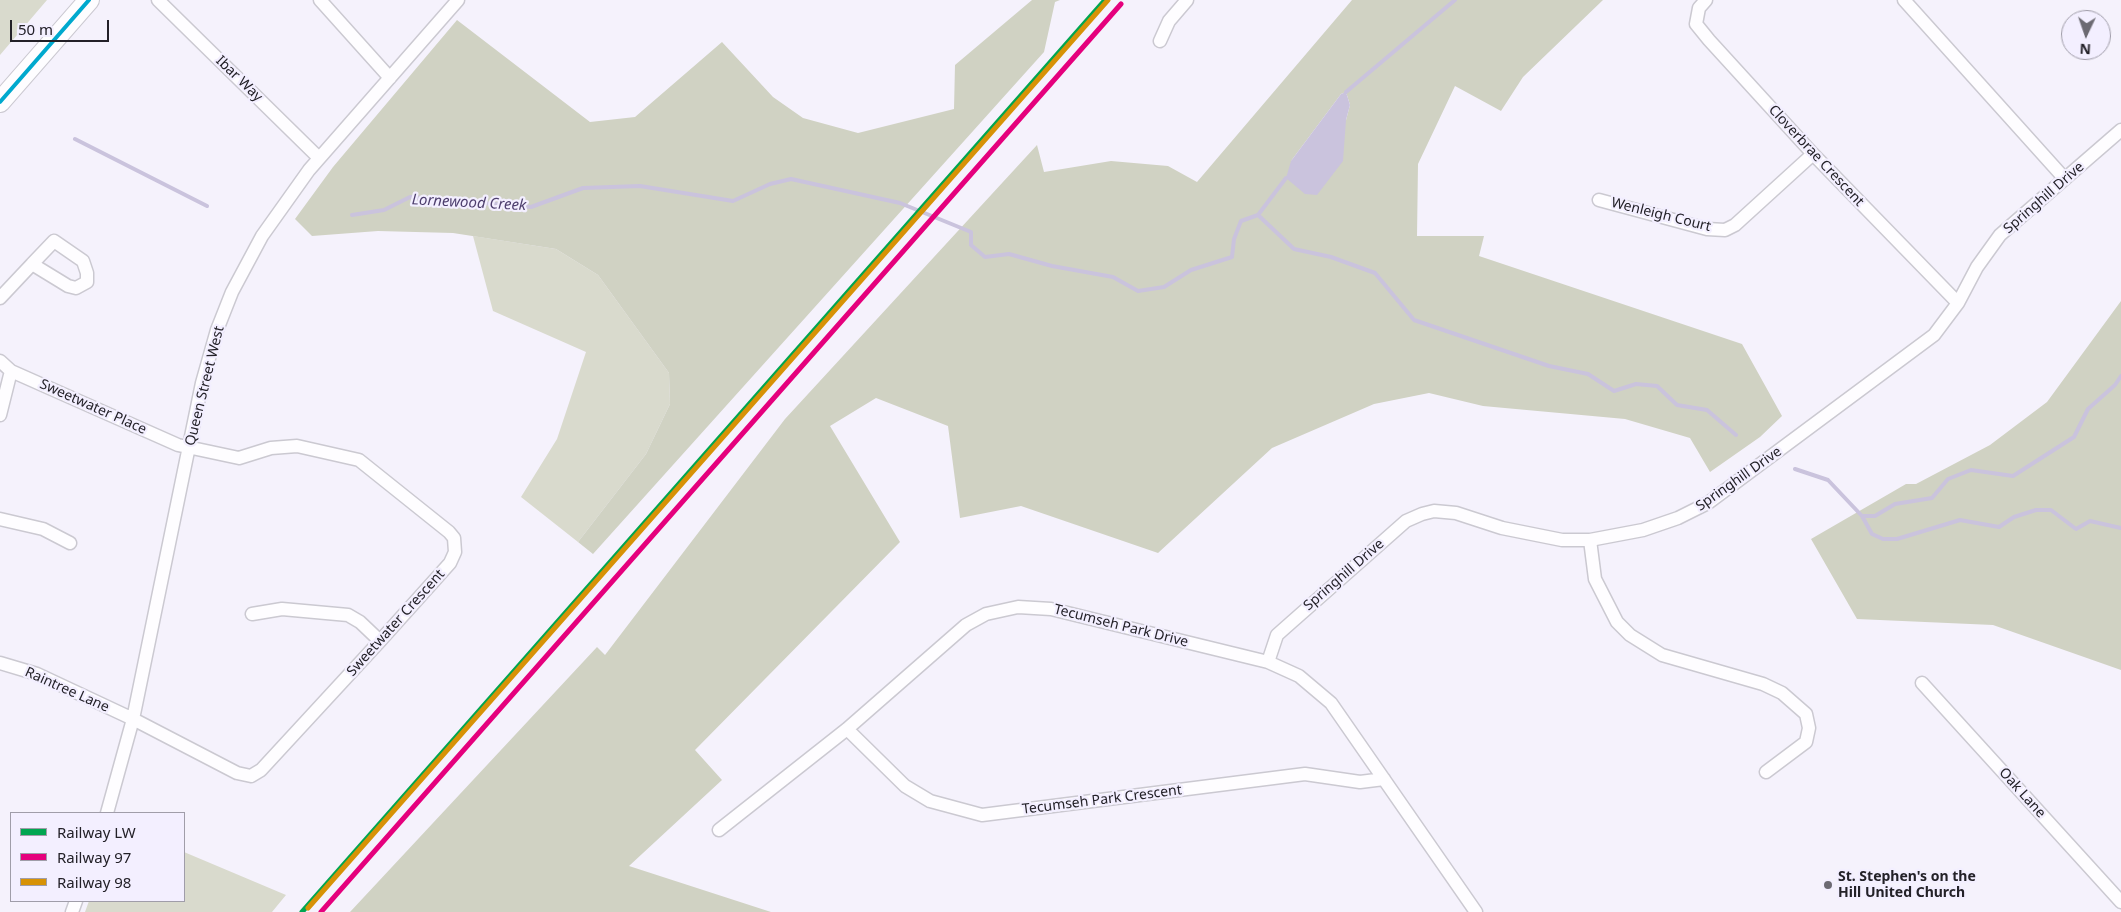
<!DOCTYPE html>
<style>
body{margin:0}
#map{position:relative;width:2121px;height:912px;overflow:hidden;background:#f5f2fc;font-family:"Noto Sans",sans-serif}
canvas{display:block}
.legend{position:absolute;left:10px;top:812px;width:175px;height:90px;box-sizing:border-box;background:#f3efff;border:1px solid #a09da9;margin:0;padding:6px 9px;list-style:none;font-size:15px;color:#232128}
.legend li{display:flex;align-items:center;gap:10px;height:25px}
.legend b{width:25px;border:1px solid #a09da9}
.north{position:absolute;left:2061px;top:10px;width:50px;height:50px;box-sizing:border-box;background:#f3efff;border:1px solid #a09da9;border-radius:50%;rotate:183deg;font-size:14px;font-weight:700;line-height:20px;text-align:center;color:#232128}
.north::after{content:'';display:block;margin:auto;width:18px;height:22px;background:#6c6a72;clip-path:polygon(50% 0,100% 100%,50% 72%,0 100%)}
.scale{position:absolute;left:10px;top:20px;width:99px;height:22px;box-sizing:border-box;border:2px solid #232128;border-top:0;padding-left:6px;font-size:15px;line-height:18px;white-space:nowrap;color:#232128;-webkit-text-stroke:4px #f3efff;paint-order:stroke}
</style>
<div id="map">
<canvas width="2121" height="912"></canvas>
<ul class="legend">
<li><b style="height:6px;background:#00a651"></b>Railway LW</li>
<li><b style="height:6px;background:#e5007d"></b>Railway 97</li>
<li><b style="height:6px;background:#d79206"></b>Railway 98</li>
</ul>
<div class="north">N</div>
<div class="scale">50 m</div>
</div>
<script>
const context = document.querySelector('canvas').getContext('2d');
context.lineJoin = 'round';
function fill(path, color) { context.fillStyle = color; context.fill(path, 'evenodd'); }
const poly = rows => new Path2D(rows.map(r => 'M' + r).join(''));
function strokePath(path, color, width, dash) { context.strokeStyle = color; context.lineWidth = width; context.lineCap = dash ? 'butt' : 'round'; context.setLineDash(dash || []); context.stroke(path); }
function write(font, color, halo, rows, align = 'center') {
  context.font = font + ' "Noto Sans",sans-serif'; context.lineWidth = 4.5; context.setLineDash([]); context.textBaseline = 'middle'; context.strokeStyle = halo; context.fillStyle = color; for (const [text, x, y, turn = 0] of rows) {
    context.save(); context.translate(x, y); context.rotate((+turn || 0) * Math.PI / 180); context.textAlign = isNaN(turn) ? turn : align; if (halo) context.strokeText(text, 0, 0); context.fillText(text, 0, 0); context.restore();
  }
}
fill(poly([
 [0,0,47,0,0,55],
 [473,236,556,249,598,275,669,373,670,404,646,454,578,542,521,497,557,439,586,352,493,311],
 [184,852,286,895,272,912,85,912,89,901,184,901]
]), '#d9dacd');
fill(poly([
 [1032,0,1060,0,1055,2,1044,52,593,554,578,542,646,454,670,404,669,373,598,275,556,249,453,233,378,231,312,236,295,219,333,167,457,20,590,122,635,117,722,42,773,97,803,118,858,133,954,109,955,65],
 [1352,0,1603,0,1523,77,1501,111,1455,86,1418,164,1417,236,1484,236,1479,256,1742,344,1782,416,1760,437,1710,472,1690,438,1625,419,1483,406,1429,393,1374,404,1272,448,1158,553,1021,506,960,518,948,426,876,398,830,426,900,542,695,750,722,780,629,866,771,912,350,912,597,647,605,655,785,419,1037,145,1044,172,1111,161,1168,166,1197,182],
 [1346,92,1350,105,1346,120,1291,161,1341,94],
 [2121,301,2121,670,1993,625,1857,619,1811,539,1906,484,1916,484,1990,445,2047,402]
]), '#d0d2c3');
fill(poly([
 [1346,92,1350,105,1346,120,1343,161,1317,195,1305,194,1286,178,1291,161,1341,94]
]), '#cac3dd');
strokePath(poly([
 [1346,92,1455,0],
 [75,139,207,206],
 [352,215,384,210,410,197,531,207,583,188,640,186,733,201,770,184,791,179,900,203,971,232,971,245,985,257,1009,254,1052,266,1113,277,1138,291,1164,287,1191,270,1232,257,1234,239,1241,221,1258,215,1294,249,1331,257,1375,273,1414,320,1549,366,1588,374,1614,391,1636,384,1657,386,1677,405,1707,410,1736,435],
 [1258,215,1286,178],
 [1795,469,1828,480,1862,516,1875,516,1895,504,1932,498,1948,479,1971,470,2013,476,2074,437,2088,409,2115,385,2121,376],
 [1862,516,1872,534,1883,539,1897,539,1960,520,1999,527,2014,517,2036,510,2051,510,2076,529,2090,521,2121,528]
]), '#cac3dd', 4);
const minor = poly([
 [158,0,319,158],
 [320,0,390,78],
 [1706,0,1699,8,1696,24,1709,40,1813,154,1958,303],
 [1904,0,2065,179],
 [1160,41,1169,21,1187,0],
 [1599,200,1707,229,1725,230,1735,225,1813,154],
 [0,298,32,264,68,286,76,288,87,282,87,273,83,261,54,241,32,264],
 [0,361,11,371,178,445,239,458,271,448,297,446,359,460,449,532,454,538,455,552,450,563,380,641,261,770,251,776,237,773,133,719,37,674,0,663],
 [0,415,11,371],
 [0,519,43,529,70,543],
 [1590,540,1595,579,1617,622,1630,635,1662,655,1763,684,1782,693,1806,714,1809,728,1806,742,1766,772],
 [252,614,282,609,348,615,360,622,380,641],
 [1268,662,1277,635,1286,627,1406,521,1422,514,1434,511,1456,513,1502,528,1562,540,1590,540,1643,530,1678,518,1708,503,1934,335,1958,303,1977,267,2000,235,2121,130],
 [1922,683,2121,902],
 [847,729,905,786,930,801,982,815,1305,774,1360,782,1384,779],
 [107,813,133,719,202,383,217,330,232,292,262,236,309,170,458,0],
 [719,830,847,729,966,625,986,614,1018,607,1051,609,1268,662,1299,676,1331,703,1476,912],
 [72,912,76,901]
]);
const primary = poly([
 [0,102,89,0]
]);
strokePath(minor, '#cbc9d1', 15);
strokePath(primary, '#cbc9d1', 22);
strokePath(minor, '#fefdff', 12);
strokePath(primary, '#fefdff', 20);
strokePath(poly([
 [0,102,89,0]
]), '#00a9ce', 4);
strokePath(poly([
 [302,912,1105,0]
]), '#00a651', 5);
strokePath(poly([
 [321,912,1121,4]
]), '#e5007d', 5);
strokePath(poly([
 [308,908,1108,0]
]), '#d79206', 5);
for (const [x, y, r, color] of [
 [1828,885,5,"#6c6a72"]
]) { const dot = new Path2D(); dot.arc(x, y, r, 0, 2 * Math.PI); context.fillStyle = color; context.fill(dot); strokePath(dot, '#f3efff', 2); }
write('14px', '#232128', '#f3efff', [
 ["Ibar Way",239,79,44],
 ["Cloverbrae Crescent",1816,156,47],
 ["Springhill Drive",2044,198,-41],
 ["Wenleigh Court",1661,215,14],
 ["Queen Street West",205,386,-76],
 ["Sweetwater Place",93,407,24],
 ["Springhill Drive",1739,479,-35],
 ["Springhill Drive",1344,575,-41],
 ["Sweetwater Crescent",396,623,-48],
 ["Tecumseh Park Drive",1121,626,14],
 ["Raintree Lane",67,690,24],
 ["Oak Lane",2022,793,48],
 ["Tecumseh Park Crescent",1102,800,-7]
]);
write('bold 14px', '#232128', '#f3efff', [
 ["St. Stephen's on the",1838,877],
 ["Hill United Church",1838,893]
], 'left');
write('italic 15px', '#4e3f6e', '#f3efff', [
 ["Lornewood Creek",469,203,3]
]);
</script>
